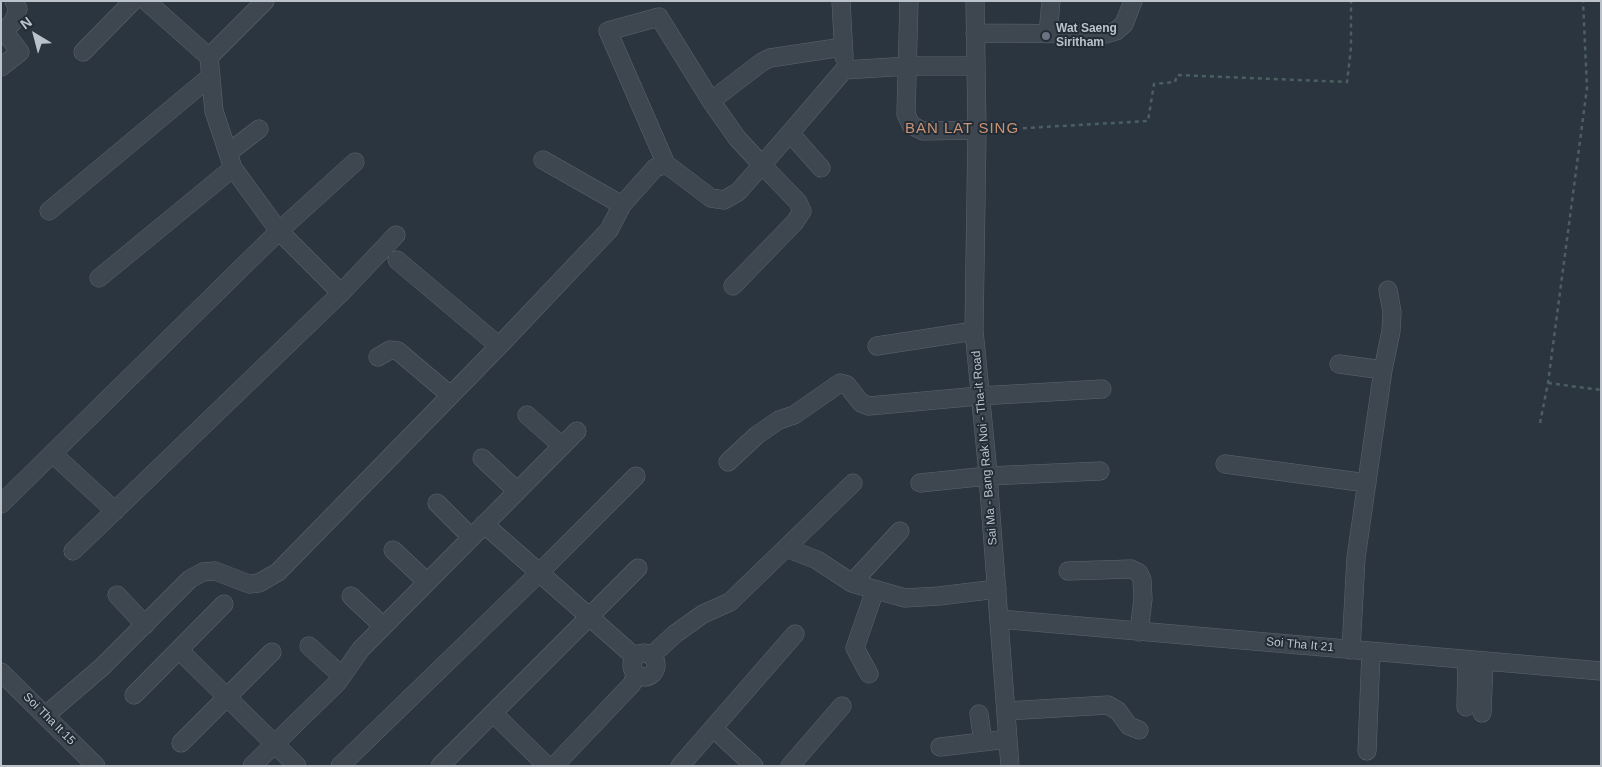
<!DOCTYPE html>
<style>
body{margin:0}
#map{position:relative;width:1602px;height:767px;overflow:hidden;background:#2a3540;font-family:Arial,sans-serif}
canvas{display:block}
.frame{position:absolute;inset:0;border:2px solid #bbc2ca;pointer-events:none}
.north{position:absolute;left:10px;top:10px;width:50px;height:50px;-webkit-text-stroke:4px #222c36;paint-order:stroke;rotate:323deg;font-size:14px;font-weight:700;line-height:20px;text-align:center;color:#bbc2ca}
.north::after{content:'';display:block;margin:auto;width:18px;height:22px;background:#bbc2ca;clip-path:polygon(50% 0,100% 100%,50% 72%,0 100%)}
</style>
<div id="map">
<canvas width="1602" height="767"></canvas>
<div class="frame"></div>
<div class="north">N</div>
</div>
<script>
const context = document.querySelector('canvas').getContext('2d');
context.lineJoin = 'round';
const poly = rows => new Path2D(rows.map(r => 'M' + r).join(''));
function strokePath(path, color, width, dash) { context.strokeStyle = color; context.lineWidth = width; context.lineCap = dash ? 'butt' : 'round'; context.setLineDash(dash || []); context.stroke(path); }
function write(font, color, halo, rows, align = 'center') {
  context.font = font + ' Arial,sans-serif'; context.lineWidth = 4; context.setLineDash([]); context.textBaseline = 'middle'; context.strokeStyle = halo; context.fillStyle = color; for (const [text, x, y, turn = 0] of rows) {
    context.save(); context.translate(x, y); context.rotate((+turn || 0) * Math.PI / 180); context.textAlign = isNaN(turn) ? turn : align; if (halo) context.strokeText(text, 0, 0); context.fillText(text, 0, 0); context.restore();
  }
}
const minor = poly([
 [146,1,209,57,214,111,233,168,279,231,341,293],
 [841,1,844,57],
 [909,1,906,114,911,125,923,131,977,130],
 [975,1,977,130,974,331,987,463,1010,766],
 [975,33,1106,34,1116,31,1124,24,1133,1],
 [1,34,13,22,18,9,14,1],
 [1048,34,1051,1],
 [83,52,133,1],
 [209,57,265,1],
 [1,67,20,52,4,31],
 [711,101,762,62,770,58,843,47],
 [790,133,821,168],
 [228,153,259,129],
 [543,160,622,205],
 [49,211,211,76],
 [397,260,499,346],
 [99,278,233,168],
 [733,286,795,222,802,211,798,202,762,165,737,138,711,101,659,17,608,31,666,164,711,198,724,200,738,192,762,165,790,133,844,70,909,66,976,66],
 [877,346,974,331],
 [378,357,390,350,398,351,450,395],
 [1339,364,1383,370],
 [527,415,562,446],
 [53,454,115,511],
 [482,458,517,491],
 [728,462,757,435,779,420,794,415,840,383,847,385,861,403,869,406,979,396,1102,389],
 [1225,464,1367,483],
 [920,483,988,476,1100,471],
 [437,503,471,537],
 [1,504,279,231,355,162],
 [484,524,635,657],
 [786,548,817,560,852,583,905,598,939,596,997,589],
 [393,550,427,582],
 [73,551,341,293,396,235],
 [1068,571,1131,569,1139,573,1142,580,1143,599,1139,632],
 [852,583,900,531],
 [117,595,145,625],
 [351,596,383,626],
 [999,619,1601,671],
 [309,646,342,676],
 [179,650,297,766],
 [1351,650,1356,558,1383,370,1391,331,1392,312,1388,290],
 '632 665a12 12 0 1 1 24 0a12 12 0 1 1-24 0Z',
 [651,656,675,634,703,614,730,602,853,483],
 [1,672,96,766],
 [869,674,855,648,875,590],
 [134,695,224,604],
 [1466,707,1467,660],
 [1006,711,1108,705,1118,711,1129,726,1139,730],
 [1482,713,1484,661],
 [494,714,547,766],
 [979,714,983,742],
 [46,715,102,667,190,579,203,572,215,571,249,584,259,583,278,572,499,346,609,230,622,205,655,168,666,164],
 [713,728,754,766],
 [181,743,272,652],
 [940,747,1008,739],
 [1367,751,1371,652],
 [252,766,337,683,361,649,577,431],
 [340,766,538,574,636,476],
 [440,766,638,568],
 [554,766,632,684,636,673],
 [680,766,795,634],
 [790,766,842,706]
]);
strokePath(minor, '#5c656e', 19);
strokePath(poly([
 [991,130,1148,121,1154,84,1175,82,1177,75,1347,82,1351,48,1351,1],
 [1548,383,1601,390],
 [1540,423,1548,383,1587,88,1583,1]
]), '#4c5f60', 2.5, [4, 4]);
strokePath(minor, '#3e4750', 18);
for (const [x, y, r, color] of [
 [1046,36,5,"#6b7280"]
]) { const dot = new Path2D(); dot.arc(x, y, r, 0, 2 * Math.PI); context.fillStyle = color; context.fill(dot); strokePath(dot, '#222c36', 2); }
write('bold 12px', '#bbc2ca', '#222c36', [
 ["Wat Saeng",1056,29],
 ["Siritham",1056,43]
], 'left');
write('12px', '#bbc2ca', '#222c36', [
 ["Sai Ma - Bang Rak Noi - Tha-it Road",985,448,-95],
 ["Soi Tha It 21",1300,645,5],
 ["Soi Tha It 15",49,719,45]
]);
context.letterSpacing = '1px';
write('15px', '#cb9375', '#222c36', [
 ["BAN LAT SING",962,129]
]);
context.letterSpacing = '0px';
</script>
